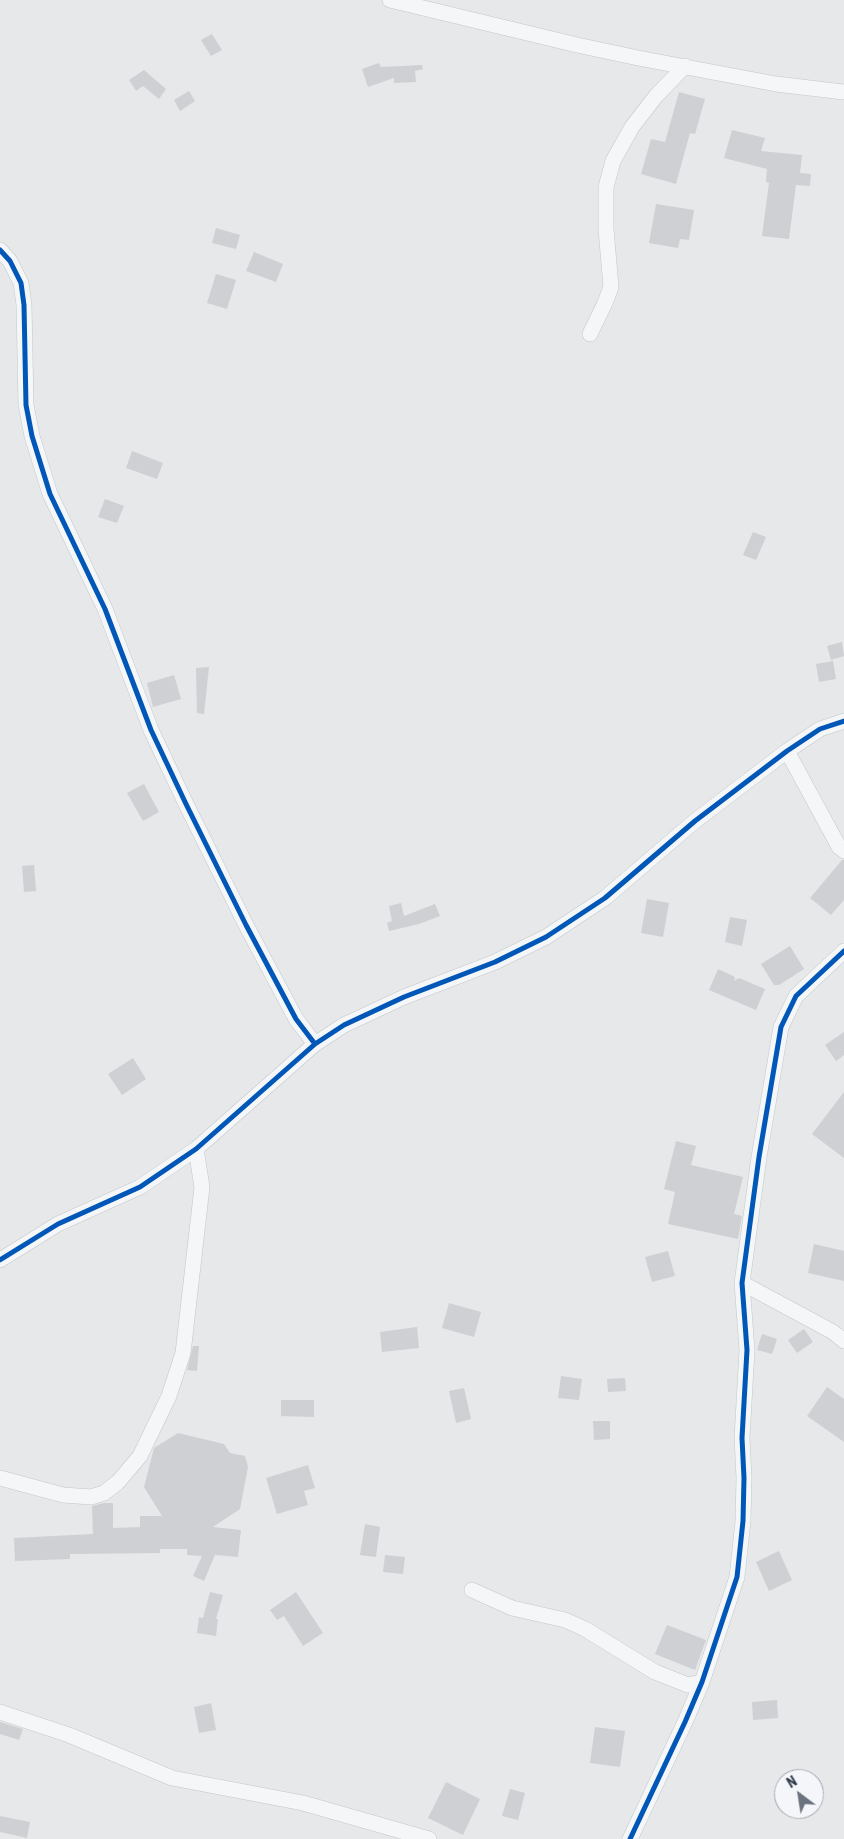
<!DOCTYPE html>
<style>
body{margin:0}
#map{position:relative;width:844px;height:1839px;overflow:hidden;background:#e6e8ea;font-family:"Roboto Condensed",sans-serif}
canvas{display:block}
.north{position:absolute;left:774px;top:1769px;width:50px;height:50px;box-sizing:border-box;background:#f4f6f9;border:1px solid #a4a8b1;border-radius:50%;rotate:329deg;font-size:14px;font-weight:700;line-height:20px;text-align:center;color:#2b3445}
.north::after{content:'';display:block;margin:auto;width:18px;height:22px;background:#6c737f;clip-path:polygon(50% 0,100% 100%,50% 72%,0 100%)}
</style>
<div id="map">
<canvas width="844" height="1839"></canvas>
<div class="north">N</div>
</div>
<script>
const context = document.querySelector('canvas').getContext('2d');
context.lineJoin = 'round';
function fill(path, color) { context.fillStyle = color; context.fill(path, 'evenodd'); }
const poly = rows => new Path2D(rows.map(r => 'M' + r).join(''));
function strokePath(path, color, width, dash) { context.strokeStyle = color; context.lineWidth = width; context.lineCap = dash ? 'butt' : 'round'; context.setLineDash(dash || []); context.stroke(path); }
fill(poly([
 [212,34,222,50,211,56,201,40],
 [379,63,381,67,422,65,423,69,415,71,416,82,394,83,394,78,368,87,362,69],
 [144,70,166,89,159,99,143,86,136,91,129,80],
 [189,91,195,101,180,111,174,100],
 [679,92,705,99,695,134,690,133,676,184,641,174,651,139,665,142],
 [732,130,765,138,761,151,802,155,800,173,811,174,810,186,796,185,789,239,762,236,769,183,766,182,767,169,724,158],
 [656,204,694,210,689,240,680,239,678,248,649,243],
 [216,228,240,235,236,249,212,243],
 [254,252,283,264,276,282,246,271],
 [216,274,236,280,227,309,207,303],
 [132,451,163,463,157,479,126,468],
 [105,499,124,506,117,523,98,517],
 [753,532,766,537,756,560,743,555],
 [842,642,844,656,831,660,827,646],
 [833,661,836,679,819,682,816,664],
 [209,667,204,714,197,713,196,668],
 [174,675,181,699,153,707,147,683],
 [144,784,159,812,143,821,127,793],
 [842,860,844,860,844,900,831,915,810,898],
 [34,865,36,891,24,892,22,866],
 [647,899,669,903,663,937,641,933],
 [401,903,404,916,435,904,440,916,419,924,389,931,387,923,392,921,389,906],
 [730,917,747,920,742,946,725,942],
 [790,946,804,969,779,985,774,985,761,964],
 [718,969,735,977,734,981,739,978,765,989,756,1010,709,990],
 [844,1032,844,1055,836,1061,825,1045],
 [133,1058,146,1079,122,1095,108,1074],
 [844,1092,844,1158,812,1134],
 [676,1141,696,1146,691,1165,743,1177,734,1214,742,1216,738,1239,668,1224,675,1192,664,1189],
 [814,1244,844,1251,844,1281,808,1273],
 [668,1251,675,1276,652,1282,645,1257],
 [449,1303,481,1312,474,1337,442,1328],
 [417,1327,419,1348,382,1352,380,1332],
 [804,1329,813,1342,797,1353,788,1340],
 [762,1334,777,1339,772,1354,757,1350],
 [193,1346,199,1346,197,1371,187,1370],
 [561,1376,582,1379,579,1400,558,1398],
 [625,1378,626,1391,608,1392,607,1379],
 [827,1387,844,1399,844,1442,807,1416],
 [464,1388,471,1419,456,1423,449,1391],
 [281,1400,314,1400,314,1417,281,1416],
 [593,1421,610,1421,610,1439,594,1440],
 [178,1433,224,1444,230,1453,245,1456,248,1467,240,1509,213,1527,241,1530,238,1557,215,1555,204,1581,193,1576,202,1556,187,1555,187,1549,160,1549,160,1553,70,1554,70,1559,15,1561,14,1538,93,1534,92,1506,104,1503,113,1503,113,1528,140,1527,140,1516,162,1516,144,1487,154,1448],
 [308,1465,315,1488,304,1491,308,1505,277,1514,266,1478],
 [365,1524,380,1527,376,1557,360,1555],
 [779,1551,792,1580,769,1591,756,1562],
 [385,1555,405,1557,403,1574,383,1572],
 [210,1592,223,1595,216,1619,218,1619,216,1636,197,1633,199,1617,203,1618],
 [296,1592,323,1633,303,1646,284,1616,277,1620,270,1610],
 [667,1625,706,1640,695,1670,655,1654],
 [777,1700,778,1718,753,1720,752,1702],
 [211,1703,216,1730,199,1733,194,1707],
 [0,1722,23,1729,19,1740,0,1734],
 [595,1727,625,1731,620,1767,590,1763],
 [446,1782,480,1799,463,1835,428,1818],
 [510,1789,525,1793,518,1820,502,1816],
 [0,1816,30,1822,27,1838,0,1832]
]), '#ced0d3');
const minor = poly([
 [390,0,577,45,638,58,776,84,844,92],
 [0,250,10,261,21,283,24,305,26,405,32,436,50,494,105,609,151,730,186,804,246,925,296,1019,315,1044],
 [590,334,605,303,611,287,606,229,606,187,613,161,632,127,656,96,685,66],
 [787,751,839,847,844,851],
 [0,1260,58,1224,140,1187,196,1149,315,1044,344,1025,404,997,495,962,546,937,605,898,695,821,787,751,820,729,844,721],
 [742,1283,833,1332,844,1341],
 [0,1478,63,1495,91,1497,104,1493,118,1482,140,1456,169,1396,183,1353,202,1187,196,1149],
 [472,1590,512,1608,565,1620,585,1629,655,1672,688,1685,702,1682],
 [0,1712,69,1735,172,1778,303,1803,429,1839],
 [630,1839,685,1722,702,1682,737,1577,743,1521,744,1478,742,1438,747,1350,742,1283,759,1157,781,1027,796,996,844,951]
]);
strokePath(minor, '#c4c6c8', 16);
strokePath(minor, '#f5f6f7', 15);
strokePath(poly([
 [0,250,10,261,21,283,24,305,26,405,32,436,50,494,105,609,151,730,186,804,246,925,296,1019,315,1044],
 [0,1260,58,1224,140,1187,196,1149,315,1044,344,1025,404,997,495,962,546,937,605,898,695,821,787,751,820,729,844,721],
 [630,1839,685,1722,702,1682,737,1577,743,1521,744,1478,742,1438,747,1350,742,1283,759,1157,781,1027,796,996,844,951]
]), '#0057b8', 5);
</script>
